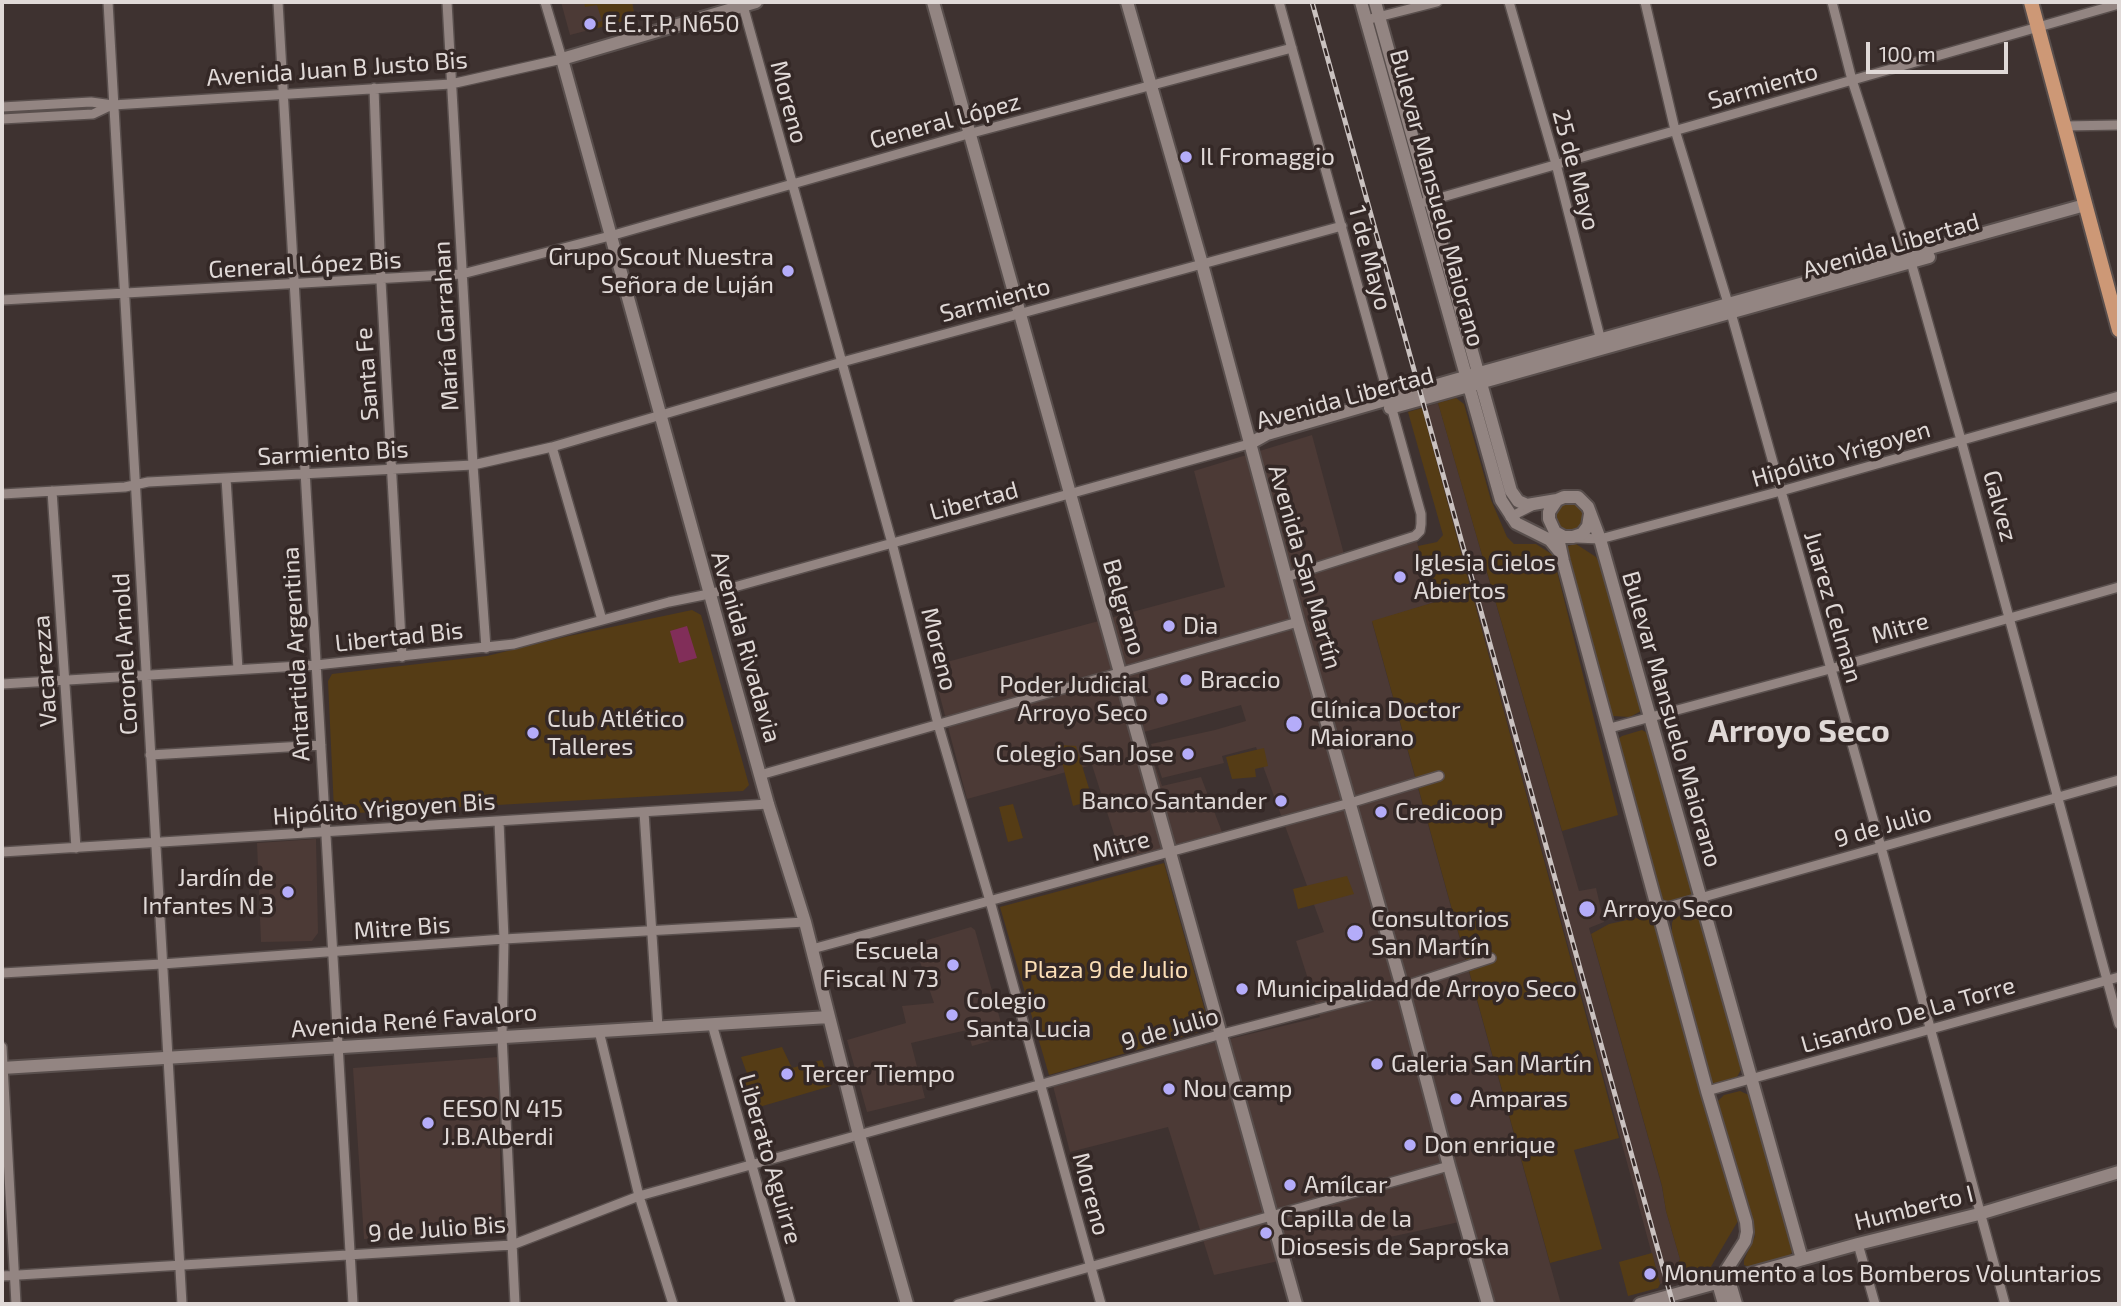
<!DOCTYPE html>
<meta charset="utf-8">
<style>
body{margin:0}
#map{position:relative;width:2121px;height:1306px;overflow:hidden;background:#3e3230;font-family:"Exo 2",sans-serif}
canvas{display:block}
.frame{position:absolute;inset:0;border:4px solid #e0d9d7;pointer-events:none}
.scale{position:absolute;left:1866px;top:42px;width:142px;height:32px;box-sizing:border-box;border:4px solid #e0d9d7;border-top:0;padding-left:9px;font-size:21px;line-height:24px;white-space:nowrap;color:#e0d9d7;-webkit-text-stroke:5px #342826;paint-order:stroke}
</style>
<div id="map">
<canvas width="2121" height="1306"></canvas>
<div class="frame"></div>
<div class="scale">100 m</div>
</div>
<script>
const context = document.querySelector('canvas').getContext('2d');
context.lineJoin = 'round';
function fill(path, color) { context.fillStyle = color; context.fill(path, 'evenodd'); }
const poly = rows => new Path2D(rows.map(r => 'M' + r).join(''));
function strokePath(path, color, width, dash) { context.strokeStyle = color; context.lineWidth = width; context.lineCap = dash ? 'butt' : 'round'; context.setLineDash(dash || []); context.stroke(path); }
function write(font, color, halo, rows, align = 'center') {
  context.font = font + ' "Exo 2",sans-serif'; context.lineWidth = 7; context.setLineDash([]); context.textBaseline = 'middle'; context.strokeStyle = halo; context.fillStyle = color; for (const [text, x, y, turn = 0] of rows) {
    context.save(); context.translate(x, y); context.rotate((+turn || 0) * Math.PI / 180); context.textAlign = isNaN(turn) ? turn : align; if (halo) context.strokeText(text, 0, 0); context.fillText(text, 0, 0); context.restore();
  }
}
fill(poly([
 [561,2,632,2,635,18,570,35],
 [1438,403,1579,891,1596,888,1604,922,1589,928,1662,1187,1666,1211,1680,1259,1678,1264,1682,1277,1660,1284,1422,408],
 [1312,435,1345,558,1415,536,1436,602,1372,622,1561,1304,1488,1304,1464,1221,1214,1275,1168,1127,1070,1152,1052,1082,1320,1017,1296,941,1324,932,1256,747,1222,756,1224,763,1162,778,1151,744,1215,730,1246,721,1241,705,1144,732,1162,786,1201,777,1222,832,1122,859,1092,765,967,799,932,666,1225,587,1194,471],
 [316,839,318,933,312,941,261,942,257,843],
 [971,927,975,930,1005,1037,972,1046,967,1030,911,1043,925,1098,867,1112,847,1040,906,1023,902,1006,934,1003,914,944],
 [498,1057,502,1234,364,1239,353,1068]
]), '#4c3a36');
fill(poly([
 [584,2,632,2,635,18,594,29,592,24,602,21,597,5,585,7],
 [1456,398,1464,404,1491,500,1507,537,1514,544,1536,544,1553,555,1618,815,1562,831,1438,403],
 [1422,408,1619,1138,1574,1150,1602,1249,1550,1263,1372,621,1435,602,1418,546,1437,542,1443,535,1408,412],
 '1555 516a14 14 0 1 1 28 0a14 14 0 1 1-28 0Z',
 [1576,544,1596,557,1603,569,1643,704,1641,711,1630,717,1613,716,1609,712,1565,551,1568,546],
 [692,610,701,615,749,785,743,791,339,814,334,810,328,681,332,674,487,656,569,636],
 [1642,730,1651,735,1694,889,1692,895,1687,898,1675,902,1667,903,1663,900,1659,891,1617,746,1618,739,1622,736],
 [1060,745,1076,746,1095,808,1082,811,1080,804,1073,806,1062,762,1050,767,1044,750],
 [1264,748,1268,766,1255,769,1256,777,1232,779,1226,757],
 [1013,804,1023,838,1008,842,999,807],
 [1164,863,1210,1029,1049,1075,1000,907],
 [1347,876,1354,894,1298,909,1293,889],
 [1691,912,1702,916,1743,1066,1737,1077,1714,1084,1711,1083,1672,938,1672,923,1674,918],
 [1655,914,1738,1221,1709,1270,1682,1277,1678,1263,1680,1259,1666,1211,1662,1186,1591,934,1609,924],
 [782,1047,792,1068,822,1060,831,1086,749,1110,741,1081,749,1079,741,1057],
 [1740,1091,1751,1096,1793,1243,1793,1251,1789,1256,1749,1267,1744,1265,1744,1260,1755,1236,1716,1103,1724,1095],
 [1652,1253,1660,1284,1658,1288,1628,1296,1619,1262]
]), '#553c15');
fill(poly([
 [687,626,697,658,679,663,670,631]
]), '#812e59');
const street = poly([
 [108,2,182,1304],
 [278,2,353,1304],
 [447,2,473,465,486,648],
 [742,2,892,543,938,724,990,901,1101,1304],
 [1279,2,1421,514,1421,524,1420,531,1415,536,1286,577],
 [1509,2,1556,164,1602,345],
 [1645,2,1675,130,1731,313,1881,847,2005,1304],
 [1832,2,1852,80,1911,262,1961,440,2119,1024],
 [1366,20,1437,2],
 [374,88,381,281,402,657],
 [2,107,91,102,113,105,451,84,562,59,545,2],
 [2,119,93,114,112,105],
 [2064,126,2119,125],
 [1425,202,2119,4],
 [2,300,462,274,610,236,968,134,1292,48],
 [552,447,602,620],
 [226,478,238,669],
 [52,491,76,848],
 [2,494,125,487,148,482,473,465,552,447,842,362,1342,226],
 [1510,517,1536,504],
 [1577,538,1600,539,1781,491,2119,396],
 [2,684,316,665,514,644,669,602,709,594,1249,444],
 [1610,728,1830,669,2119,587],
 [150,755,321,745],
 [760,775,1298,622],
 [644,812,658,1027],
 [499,821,504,939,502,1036,515,1304],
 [2,852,768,804],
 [1657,904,1668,907,2119,780],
 [812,949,1350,803,1439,776],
 [2,973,162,964,504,939,805,922],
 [712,1024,791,1304],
 [599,1031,639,1196,673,1304],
 [2,1047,16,1304],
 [1707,1091,2119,977],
 [1858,1244,1875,1304],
 [2,1276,512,1245,639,1196,1222,1034,1402,987,1491,958],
 [958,1304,1449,1166]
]);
const secondary = poly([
 [756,2,562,59,768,804,805,922,859,1135,907,1304],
 [933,2,1296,1304],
 [1127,2,1202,264,1298,622,1402,987,1449,1166,1488,1304],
 [1361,2,1501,500,1516,523,1550,540,1559,551],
 [1375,2,1511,491,1518,501,1527,505,1557,500,1564,497,1578,497,1588,507,1600,539,1802,1259],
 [1390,408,1929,257],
 [1249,444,1267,434,1465,377,2085,205],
 [1557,500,1549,512,1549,519,1555,532,1564,537,1573,537,1582,534,1588,526,1590,514],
 [1557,533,1563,561,1707,1091,1746,1222,1747,1232,1745,1241,1718,1283],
 [2,1068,829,1017],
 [1729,1280,1736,1304],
 [1718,1283,1724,1304],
 [1640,1304,1858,1244,1979,1214,2119,1172]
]);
const primary = poly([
 [2031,2,2119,330]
]);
strokePath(street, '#594f4d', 12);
strokePath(secondary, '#594f4d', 16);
strokePath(primary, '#594f4d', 18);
strokePath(street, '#938582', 9);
strokePath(secondary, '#938582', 12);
strokePath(primary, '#cd9876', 14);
const rail = poly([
 [1312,2,1673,1304]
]);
strokePath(rail, '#cac2c0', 5);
strokePath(rail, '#342826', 2.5, [8]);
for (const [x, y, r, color] of [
 [590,24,7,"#b4acf9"],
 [1186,157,7,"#b4acf9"],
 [788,271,7,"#b4acf9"],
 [1400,577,7,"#b4acf9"],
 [1169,626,7,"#b4acf9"],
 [1186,680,7,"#b4acf9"],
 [1162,699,7,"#b4acf9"],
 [1294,724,9,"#b4acf9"],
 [533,733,7,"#b4acf9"],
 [1188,754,7,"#b4acf9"],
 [1281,801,7,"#b4acf9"],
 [1381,812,7,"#b4acf9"],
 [288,892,7,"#b4acf9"],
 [1587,909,9,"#b4acf9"],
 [1355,933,9,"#b4acf9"],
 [953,965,7,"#b4acf9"],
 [1242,989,7,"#b4acf9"],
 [952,1015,7,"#b4acf9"],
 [1377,1064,7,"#b4acf9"],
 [787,1074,7,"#b4acf9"],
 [1169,1089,7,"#b4acf9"],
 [1456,1099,7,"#b4acf9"],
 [428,1123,7,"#b4acf9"],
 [1410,1145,7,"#b4acf9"],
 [1290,1185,7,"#b4acf9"],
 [1266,1233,7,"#b4acf9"],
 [1650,1274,7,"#b4acf9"]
]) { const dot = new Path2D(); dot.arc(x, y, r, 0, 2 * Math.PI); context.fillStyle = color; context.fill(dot); strokePath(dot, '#342826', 2.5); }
write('24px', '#e0d9d7', '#342826', [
 ["E.E.T.P. N650",604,24],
 ["Il Fromaggio",1200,157],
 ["Grupo Scout Nuestra",774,257,"right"],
 ["Señora de Luján",774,285,"right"],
 ["Iglesia Cielos",1414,563],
 ["Abiertos",1414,591],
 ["Dia",1183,626],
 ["Braccio",1200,680],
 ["Poder Judicial",1148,685,"right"],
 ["Arroyo Seco",1148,713,"right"],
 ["Clínica Doctor",1310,710],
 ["Maiorano",1310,738],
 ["Club Atlético",547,719],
 ["Talleres",547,747],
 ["Colegio San Jose",1174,754,"right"],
 ["Banco Santander",1267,801,"right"],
 ["Credicoop",1395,812],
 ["Jardín de",274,878,"right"],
 ["Infantes N 3",274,906,"right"],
 ["Arroyo Seco",1603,909],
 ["Consultorios",1371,919],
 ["San Martín",1371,947],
 ["Escuela",939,951,"right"],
 ["Fiscal N 73",939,979,"right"],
 ["Municipalidad de Arroyo Seco",1256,989],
 ["Colegio",966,1001],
 ["Santa Lucia",966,1029],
 ["Galeria San Martín",1391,1064],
 ["Tercer Tiempo",801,1074],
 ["Nou camp",1183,1089],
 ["Amparas",1470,1099],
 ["EESO N 415",442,1109],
 ["J.B.Alberdi",442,1137],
 ["Don enrique",1424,1145],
 ["Amílcar",1304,1185],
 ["Capilla de la",1280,1219],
 ["Diosesis de Saproska",1280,1247],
 ["Monumento a los Bomberos Voluntarios",1664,1274]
], 'left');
write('24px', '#e0d9d7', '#342826', [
 ["Avenida Juan B Justo Bis",337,69,-4],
 ["Sarmiento",1763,86,-16],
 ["Moreno",789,102,75],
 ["General López",945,121,-15],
 ["25 de Mayo",1576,170,75],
 ["Bulevar Mansuelo Maiorano",1437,198,75],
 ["Avenida Libertad",1891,246,-16],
 ["1 de Mayo",1370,258,75],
 ["General López Bis",305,265,-3],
 ["Sarmiento",995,300,-15],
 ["María Garrahan",446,326,-93],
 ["Santa Fe",367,374,-94],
 ["Avenida Libertad",1345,398,-15],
 ["Sarmiento Bis",333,453,-3],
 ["Hipólito Yrigoyen",1841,454,-16],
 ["Libertad",974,501,-15],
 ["Galvez",2000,506,75],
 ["Avenida San Martín",1305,567,74],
 ["Belgrano",1124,607,74],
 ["Juarez Celman",1833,607,74],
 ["Mitre",1900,628,-16],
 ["Libertad Bis",399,637,-6],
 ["Avenida Rivadavia",746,647,74],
 ["Moreno",939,649,76],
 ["Coronel Arnold",125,654,-93],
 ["Antartida Argentina",296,654,-93],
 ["Vacarezza",45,671,-94],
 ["Bulevar Mansuelo Maiorano",1672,719,74],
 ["Hipólito Yrigoyen Bis",384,809,-4],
 ["9 de Julio",1883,826,-16],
 ["Mitre",1121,846,-15],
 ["Mitre Bis",402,928,-4],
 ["Lisandro De La Torre",1908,1015,-16],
 ["Avenida René Favaloro",414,1021,-4],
 ["9 de Julio",1170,1029,-16],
 ["Liberato Aguirre",770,1159,74],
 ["Moreno",1091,1194,75],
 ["Humberto I",1914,1208,-14],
 ["9 de Julio Bis",437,1229,-4]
]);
write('24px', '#fbdeb6', '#342826', [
 ["Plaza 9 de Julio",1106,970]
]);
write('bold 32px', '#e0d9d7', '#342826', [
 ["Arroyo Seco",1799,731]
]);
</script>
